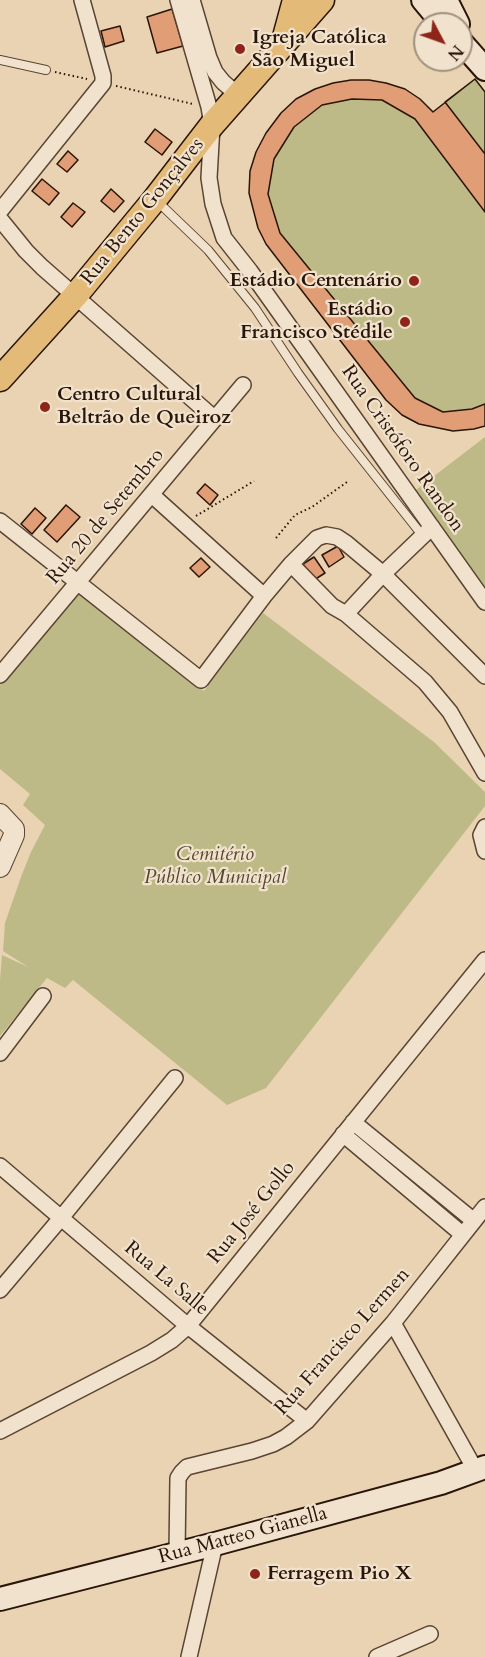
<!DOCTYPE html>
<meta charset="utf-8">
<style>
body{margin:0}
#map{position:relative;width:485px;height:1657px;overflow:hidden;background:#e9d3b2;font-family:Cardo,serif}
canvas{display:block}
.north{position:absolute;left:413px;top:12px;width:60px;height:60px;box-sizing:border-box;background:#f1e2cd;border:2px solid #a1907f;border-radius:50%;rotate:131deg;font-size:16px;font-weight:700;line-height:24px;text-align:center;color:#2a1509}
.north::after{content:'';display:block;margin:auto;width:21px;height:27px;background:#8f2418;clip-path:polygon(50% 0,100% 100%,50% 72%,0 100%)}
</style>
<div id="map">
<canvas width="485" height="1657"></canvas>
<div class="north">N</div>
</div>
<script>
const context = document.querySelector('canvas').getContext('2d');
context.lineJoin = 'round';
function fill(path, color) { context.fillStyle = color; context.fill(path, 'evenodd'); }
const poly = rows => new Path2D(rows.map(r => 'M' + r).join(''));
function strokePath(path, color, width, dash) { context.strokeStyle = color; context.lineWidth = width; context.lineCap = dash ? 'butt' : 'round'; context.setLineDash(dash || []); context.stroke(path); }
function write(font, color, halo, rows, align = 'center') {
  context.font = font + ' Cardo,serif'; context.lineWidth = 4.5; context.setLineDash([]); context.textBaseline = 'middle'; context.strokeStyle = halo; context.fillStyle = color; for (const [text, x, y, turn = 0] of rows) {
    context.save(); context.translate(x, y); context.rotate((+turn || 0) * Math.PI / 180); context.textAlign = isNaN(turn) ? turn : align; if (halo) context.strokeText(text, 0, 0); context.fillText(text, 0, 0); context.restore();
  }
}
fill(poly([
 [475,79,485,92,485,426,474,429,453,431,419,424,402,415,386,400,266,244,258,228,249,193,250,171,256,152,266,133,281,113,296,99,315,89,333,83,351,80,405,89,420,99,433,111],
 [485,437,485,588,412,493],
 [80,590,204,691,263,613,434,742,485,792,485,806,266,1088,227,1105,73,980,65,988,47,978,0,1036,0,980,2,955,28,967,3,951,5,923,21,877,31,852,45,825,23,805,30,794,0,769,0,685]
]), '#beba87');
const building = poly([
 [172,9,183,46,157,53,147,17,172,9],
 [120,26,124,41,105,47,101,31,120,26],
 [475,79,485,92,485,212,415,119,382,100,352,99,322,105,294,127,274,159,268,194,280,233,415,398,443,412,472,409,485,404,485,426,474,429,453,431,419,424,402,415,386,400,266,244,258,228,249,193,250,171,256,152,266,133,281,113,296,99,315,89,333,83,351,80,369,80,386,83,405,89,420,99,433,112,475,79],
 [475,79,485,92,485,154,445,102,475,79],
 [155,129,172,142,162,155,145,142,155,129],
 [68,151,78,160,67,172,57,164,68,151],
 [42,179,59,193,49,205,32,191,42,179],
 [111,189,124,201,114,212,101,201,111,189],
 [73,203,85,212,72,227,61,217,73,203],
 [205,484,218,495,210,505,197,493,205,484],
 [66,505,80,517,57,542,44,530,66,505],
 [35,508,46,518,32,534,21,524,35,508],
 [338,546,344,557,329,567,322,555,338,546],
 [314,557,325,573,314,580,303,564,314,557],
 [201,558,210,567,199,577,190,568,201,558]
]);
fill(building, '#e19d75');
strokePath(building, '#2a1509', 1.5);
const service = poly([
 [0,60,46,70],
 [157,201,208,250,255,308,298,373,338,429,422,535]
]);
const minor = poly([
 [178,0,209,107,212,125,209,178,213,204,224,238,250,271,485,602],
 [192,0,209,58,215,72,223,82,239,96],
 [0,211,103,83,103,76,82,0],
 [0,219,26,251,42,267,215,419],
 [152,495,264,596],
 [0,521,201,680,264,596,291,564,317,538,326,535,337,537,346,543,383,574,485,676],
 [291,564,332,606,346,614,425,682,450,712,485,773],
 [346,614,383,574,432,527],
 [0,675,243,385],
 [485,827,481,835,485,851],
 [0,1053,43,996],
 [353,1122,474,1221],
 [343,1134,462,1234],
 [0,1166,188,1326,307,1421],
 [0,1290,61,1218,175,1078],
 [393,1323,476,1471],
 [0,1431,151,1353,172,1340,188,1326,485,960],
 [177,1554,178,1478,182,1472,187,1467,252,1451,273,1444,286,1437,307,1421,393,1323,485,1207],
 [189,1657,215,1544],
 [377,1657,430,1634]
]);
const tertiary = poly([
 [0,814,14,829,14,835,0,867]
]);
const secondary = poly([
 [423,0,443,24],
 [446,0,458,24],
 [461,42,485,69],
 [0,1599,215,1544,441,1483,485,1467]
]);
const primary = poly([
 [285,37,295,0],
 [0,379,75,296,155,199,212,125,322,0]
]);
strokePath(service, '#5a4433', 10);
strokePath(minor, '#5a4433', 18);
strokePath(tertiary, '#5a4433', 22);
strokePath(secondary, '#2a1509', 26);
strokePath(primary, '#2a1509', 27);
strokePath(poly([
 [55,72,87,79],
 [116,86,193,104],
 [196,516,254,481],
 [276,538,295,515,312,507,347,482]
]), '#2a1509', 2, [1.5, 3]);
strokePath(service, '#f1e2cd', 8);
strokePath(minor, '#f1e2cd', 15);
strokePath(tertiary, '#f1e2cd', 20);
strokePath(secondary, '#f1e2cd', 22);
strokePath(primary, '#e4ba79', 24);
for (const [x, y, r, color] of [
 [240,49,6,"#8f2418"],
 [414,281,6,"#8f2418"],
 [405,322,6,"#8f2418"],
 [45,407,6,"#8f2418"],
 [255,1574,6,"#8f2418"]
]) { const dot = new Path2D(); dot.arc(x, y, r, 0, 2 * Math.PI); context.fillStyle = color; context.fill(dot); strokePath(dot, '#f1e2cd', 2); }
write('bold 20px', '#2a1509', '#f1e2cd', [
 ["Igreja Católica",252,38],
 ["São Miguel",252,61],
 ["Estádio Centenário",402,281,"right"],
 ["Estádio",393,310,"right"],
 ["Francisco Stédile",393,333,"right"],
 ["Centro Cultural",57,395],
 ["Beltrão de Queiroz",57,418],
 ["Ferragem Pio X",267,1574]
], 'left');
write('20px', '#2a1509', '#f1e2cd', [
 ["Rua Bento Gonçalves",143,212,-51],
 ["Rua Cristóforo Randon",402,449,55],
 ["Rua 20 de Setembro",106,517,-50],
 ["Rua José Gollo",252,1213,-51],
 ["Rua La Salle",166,1279,40],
 ["Rua Francisco Lermen",343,1342,-48],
 ["Rua Matteo Gianella",243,1536,-15]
]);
write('italic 20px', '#56472f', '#f1e2cd', [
 ["Cemitério",215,855],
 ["Público Municipal",215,878]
]);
</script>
